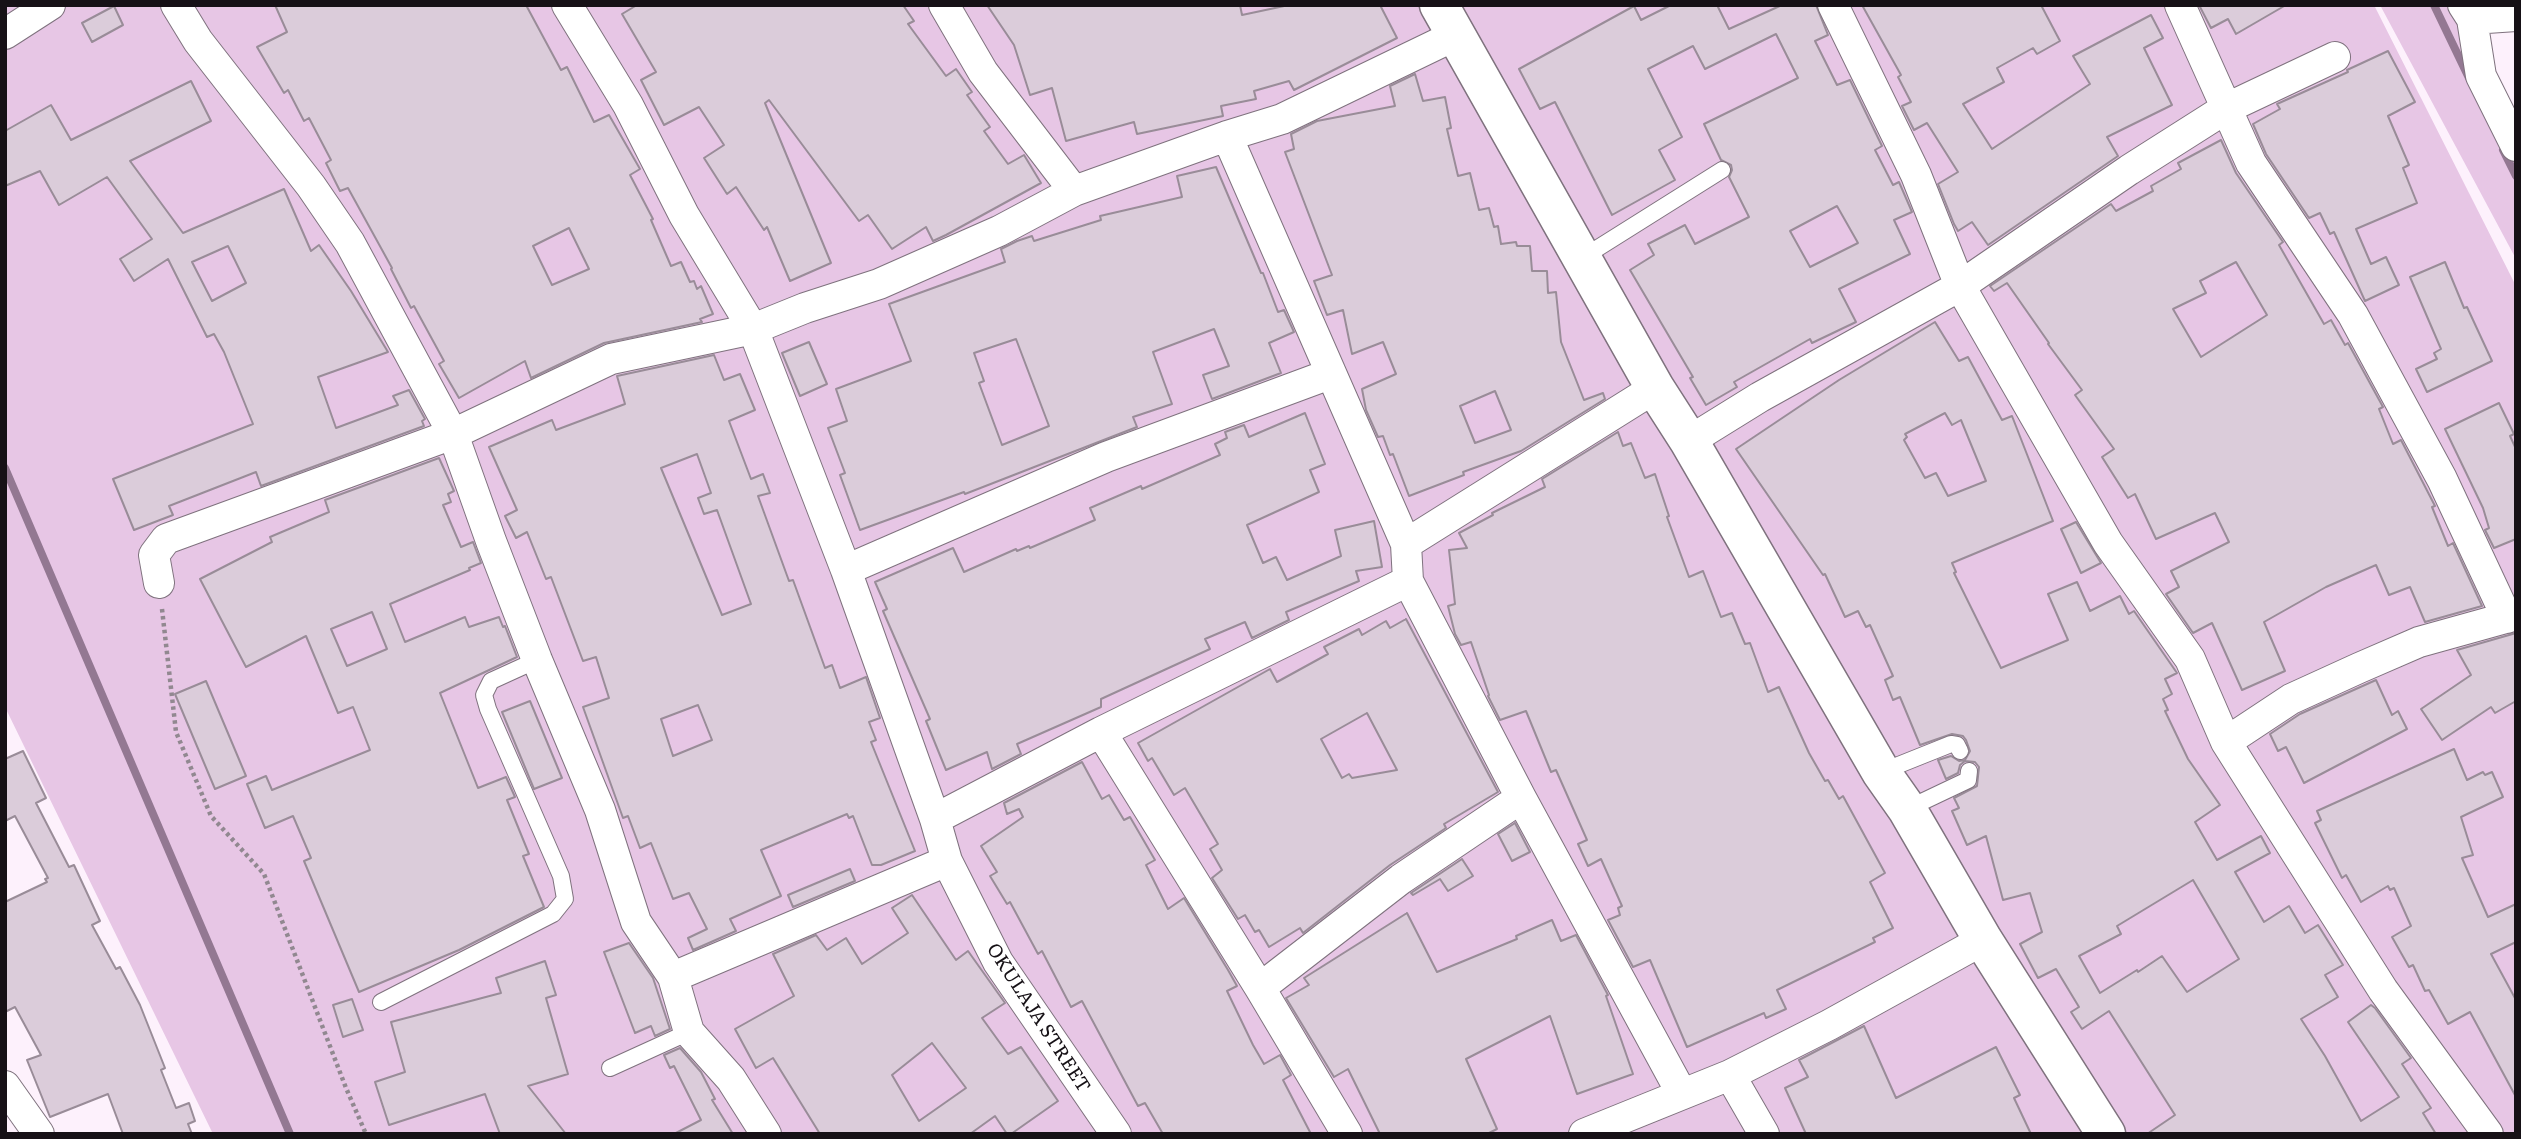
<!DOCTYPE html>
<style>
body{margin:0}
#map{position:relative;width:2521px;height:1139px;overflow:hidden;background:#fdf1fc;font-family:Literata,serif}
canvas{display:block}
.frame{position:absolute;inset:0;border:7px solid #161116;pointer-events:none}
</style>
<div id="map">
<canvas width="2521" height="1139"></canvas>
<div class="frame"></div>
</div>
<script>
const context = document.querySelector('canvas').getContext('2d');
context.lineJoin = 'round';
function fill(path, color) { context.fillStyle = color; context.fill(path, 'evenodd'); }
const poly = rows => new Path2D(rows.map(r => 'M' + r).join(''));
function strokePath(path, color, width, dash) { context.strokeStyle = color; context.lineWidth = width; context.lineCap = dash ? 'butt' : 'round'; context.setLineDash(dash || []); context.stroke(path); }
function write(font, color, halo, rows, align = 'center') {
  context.font = font + ' Literata,serif'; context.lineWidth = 5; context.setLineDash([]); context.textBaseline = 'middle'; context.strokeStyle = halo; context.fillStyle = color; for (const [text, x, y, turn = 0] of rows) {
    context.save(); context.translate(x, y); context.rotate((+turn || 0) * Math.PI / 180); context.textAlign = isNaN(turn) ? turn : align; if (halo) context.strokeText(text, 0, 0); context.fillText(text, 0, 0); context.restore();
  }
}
fill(poly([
 [5,5,2374,5,2516,286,2516,1134,213,1134,5,707],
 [2380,5,2456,5,2516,128,2516,259]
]), '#e7c6e5');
strokePath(poly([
 [2434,5,2469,78],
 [2503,150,2516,176],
 [5,468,290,1134]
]), '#937892', 8);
const building = poly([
 [275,5,526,5,561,70,567,67,594,122,609,115,640,169,630,175,653,219,651,220,671,266,681,262,690,282,694,281,697,289,701,286,713,314,700,319,702,322,604,343,531,378,525,361,459,398,439,364,444,361,414,306,411,308,391,269,392,268,348,188,340,191,326,163,331,160,309,118,304,121,288,90,284,93,257,47,287,32,275,5],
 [569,228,589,269,552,285,533,246,569,228],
 [637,5,903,5,914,21,908,24,946,76,956,69,972,92,967,95,990,127,984,131,1008,164,1024,155,1041,183,946,235,933,241,926,227,892,249,868,215,859,221,769,100,765,103,831,263,790,281,767,227,764,230,736,187,727,194,704,158,724,145,699,107,664,125,641,80,656,72,622,14,637,5],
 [987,5,1240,5,1242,15,1289,5,1380,5,1397,38,1294,90,1289,81,1254,91,1256,99,1221,106,1223,116,1137,134,1134,122,1066,141,1052,88,1030,95,1014,45,987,5],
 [1671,5,1717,5,1729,29,1782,5,1816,5,1828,35,1815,41,1837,85,1850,80,1882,146,1875,150,1893,185,1899,182,1912,212,1894,220,1910,254,1839,289,1856,322,1812,343,1810,339,1734,382,1737,387,1706,405,1690,378,1693,377,1630,270,1654,255,1648,244,1685,225,1695,244,1749,217,1729,177,1732,170,1731,165,1721,160,1704,124,1798,78,1776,34,1705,69,1693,46,1648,69,1682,137,1659,150,1675,180,1612,215,1555,102,1540,109,1519,69,1634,6,1641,20,1671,5],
 [1837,206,1858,243,1810,267,1790,231,1837,206],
 [1862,5,2041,5,2060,41,2037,54,2033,48,1997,68,2004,82,1963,104,1992,149,2090,84,2073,56,2151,15,2163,38,2144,48,2172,105,2107,137,2118,156,1988,245,1972,222,1958,231,1954,224,1938,184,1958,172,1927,123,1914,130,1902,106,1911,102,1898,77,1901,75,1862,5],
 [2199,5,2286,5,2236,34,2228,19,2211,28,2199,5],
 [114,6,123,25,92,42,82,23,114,6],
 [2388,51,2415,102,2388,116,2409,165,2403,168,2417,203,2356,229,2371,264,2386,257,2399,285,2365,301,2334,232,2330,234,2320,213,2309,218,2266,154,2253,124,2280,109,2277,104,2348,72,2347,70,2388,51],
 [1415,74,1423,101,1445,97,1451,128,1447,129,1458,176,1470,173,1479,210,1489,208,1494,227,1498,226,1501,244,1516,242,1517,246,1530,246,1532,271,1547,271,1548,293,1556,292,1561,342,1584,400,1603,393,1605,399,1521,451,1463,472,1464,475,1409,496,1393,454,1390,455,1383,436,1378,437,1366,410,1362,389,1396,374,1383,342,1352,354,1343,310,1327,315,1314,281,1332,275,1285,152,1294,149,1291,134,1317,121,1395,106,1390,86,1415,74],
 [1495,391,1511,430,1475,443,1460,406,1495,391],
 [191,81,211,121,130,161,183,233,284,189,311,251,319,245,351,291,388,352,318,377,336,428,398,405,393,396,409,390,425,419,422,421,424,426,261,486,256,472,169,506,173,515,134,530,113,479,253,424,224,352,214,334,207,337,168,259,134,281,120,259,152,239,107,177,59,205,40,171,5,186,5,131,51,105,71,140,191,81],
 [228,246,246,283,212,301,192,262,228,246],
 [2221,140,2236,173,2283,242,2279,245,2324,324,2331,320,2345,345,2348,343,2383,407,2379,409,2393,444,2401,440,2435,506,2432,507,2448,546,2453,543,2482,606,2425,622,2410,587,2389,595,2376,565,2326,587,2264,622,2285,671,2242,690,2212,623,2193,633,2166,594,2179,587,2171,571,2229,542,2215,513,2156,539,2135,494,2128,498,2102,457,2114,449,2075,395,2082,390,2048,344,2049,343,2007,283,1994,291,1990,286,2111,204,2116,211,2153,191,2151,186,2181,169,2178,163,2221,140],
 [2236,262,2267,315,2201,357,2173,309,2206,293,2200,281,2236,262],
 [1216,167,1261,273,1263,273,1278,312,1284,310,1294,332,1269,343,1281,373,1212,399,1203,375,1229,366,1214,329,1153,352,1172,404,1133,417,1137,427,965,494,964,492,860,530,840,475,845,473,828,428,847,421,836,389,911,361,889,304,1005,262,1001,249,1017,241,1032,236,1034,241,1101,220,1100,216,1182,197,1177,176,1216,167],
 [1016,339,1049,426,1002,445,979,383,984,381,974,353,1016,339],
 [2445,262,2464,308,2467,307,2492,361,2427,392,2416,369,2437,359,2434,353,2441,349,2410,277,2445,262],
 [1935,322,1959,361,1968,357,2002,420,2012,416,2053,521,1952,563,1956,572,1954,573,2001,668,2068,640,2048,594,2077,582,2090,611,2120,596,2129,614,2134,611,2177,673,2165,679,2172,694,2163,699,2168,710,2165,711,2188,759,2220,805,2195,822,2217,860,2261,836,2270,853,2235,872,2264,922,2289,906,2305,933,2318,925,2343,965,2325,975,2338,997,2301,1019,2325,1056,2361,1121,2399,1097,2348,1022,2371,1005,2375,1008,2411,1058,2402,1064,2431,1108,2423,1113,2436,1134,2147,1134,2175,1115,2109,1011,2082,1029,2071,1012,2079,1007,2056,969,2038,978,2020,944,2042,932,2030,893,2003,900,1986,836,1967,845,1952,811,1959,808,1954,798,1977,786,1979,767,1975,762,1965,761,1960,765,1958,773,1946,779,1938,760,1951,756,1959,761,1965,760,1970,751,1966,740,1963,736,1952,734,1920,745,1900,697,1893,700,1885,680,1893,676,1870,625,1866,627,1858,611,1845,617,1825,574,1823,575,1736,449,1839,380,1935,322],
 [1945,413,1952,425,1961,420,1986,481,1948,496,1936,473,1925,478,1904,440,1907,437,1905,434,1945,413],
 [2193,880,2239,959,2187,992,2162,956,2138,972,2137,970,2100,993,2079,956,2121,934,2117,926,2193,880],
 [809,342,827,384,800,396,782,353,809,342],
 [714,355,724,380,740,374,755,410,729,421,751,479,763,474,770,493,758,496,789,581,793,580,825,668,832,665,840,688,866,677,880,718,869,722,876,740,871,742,915,851,881,865,872,865,853,816,849,818,847,814,761,850,781,896,730,919,736,931,693,950,688,938,707,929,689,893,673,899,651,843,640,848,628,816,623,818,583,707,609,698,596,657,583,661,551,577,546,579,527,532,516,538,505,516,517,510,489,447,552,420,556,430,625,404,617,376,714,355],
 [697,454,711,493,698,498,704,514,717,510,751,604,722,615,661,468,697,454],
 [698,705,712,740,673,756,661,719,698,705],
 [2499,403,2514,434,2510,436,2516,449,2516,539,2494,548,2485,530,2489,528,2483,508,2445,429,2499,403],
 [1305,413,1325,464,1310,470,1319,492,1247,525,1263,563,1276,557,1287,580,1341,556,1335,530,1374,521,1382,567,1356,571,1359,581,1286,612,1289,620,1252,638,1245,622,1205,639,1210,649,1101,699,1101,707,1017,744,1021,754,992,769,987,752,946,770,926,721,930,719,883,611,887,609,875,582,953,548,964,572,1016,549,1017,551,1029,546,1030,548,1095,520,1090,508,1141,486,1142,489,1220,455,1215,444,1227,438,1225,432,1244,425,1249,437,1305,413],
 [1618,432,1623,446,1631,443,1645,478,1655,474,1669,516,1667,517,1689,577,1703,571,1721,617,1732,613,1745,644,1750,643,1768,692,1779,687,1809,753,1825,781,1828,780,1839,799,1843,796,1885,873,1870,882,1893,928,1873,938,1875,942,1777,990,1786,1009,1766,1018,1764,1013,1687,1047,1650,960,1633,967,1608,920,1620,915,1618,908,1622,906,1601,859,1588,866,1578,844,1587,840,1556,770,1551,772,1526,711,1500,720,1488,696,1489,695,1471,642,1461,645,1455,634,1448,606,1455,604,1449,550,1467,548,1459,533,1493,515,1492,513,1545,487,1542,479,1618,432],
 [439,458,454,491,448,494,451,502,443,505,461,547,473,542,481,563,469,568,470,570,390,604,405,642,465,617,469,627,499,617,503,627,505,626,517,657,440,693,478,788,506,777,515,797,507,800,529,854,523,856,544,907,459,950,359,992,304,861,311,858,293,816,265,828,247,784,266,776,272,790,370,750,353,707,338,713,306,636,246,667,200,579,272,542,270,537,329,512,325,500,439,458],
 [372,612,387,649,347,666,331,629,372,612],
 [2076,522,2101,563,2081,573,2061,529,2076,522],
 [1406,619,1498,792,1444,824,1446,828,1390,865,1303,933,1300,928,1269,947,1259,930,1255,932,1245,915,1238,919,1212,878,1222,870,1210,849,1218,844,1185,788,1174,795,1152,758,1148,761,1138,743,1270,669,1277,682,1328,654,1324,647,1359,629,1362,635,1386,621,1390,628,1406,619],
 [1367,713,1397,770,1352,778,1349,774,1342,778,1321,739,1367,713],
 [2516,633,2516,701,2495,713,2491,707,2442,740,2421,709,2471,675,2457,650,2516,633],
 [2376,680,2392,715,2398,711,2407,729,2304,783,2286,747,2278,751,2270,734,2300,714,2376,680],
 [206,681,246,776,215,789,175,694,206,681],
 [530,701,562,778,534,789,502,712,530,701],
 [2454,749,2467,780,2483,772,2485,775,2492,772,2503,797,2461,817,2473,855,2462,858,2488,917,2516,904,2516,942,2491,954,2516,1000,2516,1097,2470,1012,2448,1024,2429,990,2425,991,2413,965,2409,967,2392,937,2411,926,2394,888,2390,890,2388,886,2361,902,2346,875,2342,878,2315,823,2321,820,2317,811,2454,749],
 [23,751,46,798,36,803,69,867,74,865,100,921,92,925,116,969,120,967,140,1005,165,1068,161,1070,176,1108,189,1103,195,1121,188,1124,192,1134,123,1134,108,1094,50,1117,27,1060,41,1055,15,1007,5,1012,5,902,47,882,45,879,48,878,15,816,5,821,5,759,23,751],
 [1082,762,1102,799,1109,795,1124,820,1130,817,1155,860,1146,865,1168,909,1184,898,1228,970,1237,986,1227,991,1253,1045,1264,1064,1280,1055,1291,1075,1283,1080,1311,1134,1163,1134,1145,1103,1138,1106,1082,1001,1071,1007,1042,951,1038,954,1010,902,1007,904,990,876,997,872,981,846,1023,817,1019,809,1007,814,1004,803,1082,762],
 [1515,823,1530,852,1512,861,1498,834,1515,823],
 [1462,859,1473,876,1448,891,1440,879,1413,895,1411,893,1462,859],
 [850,869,855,881,793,907,788,895,850,869],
 [912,895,956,960,968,951,1005,1003,982,1018,1008,1054,1021,1047,1058,1101,1011,1134,1007,1134,995,1116,970,1134,820,1134,773,1058,756,1068,735,1029,794,996,773,954,816,935,827,950,846,938,862,964,908,933,892,908,912,895],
 [932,1043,966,1088,919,1121,892,1075,932,1043],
 [1407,913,1437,972,1517,939,1516,936,1552,920,1561,941,1576,935,1608,995,1606,996,1633,1074,1577,1094,1550,1016,1466,1059,1497,1129,1487,1134,1380,1134,1348,1069,1334,1077,1286,998,1309,985,1304,978,1407,913],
 [629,943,653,978,670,1029,655,1036,651,1026,635,1033,604,952,629,943],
 [545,961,556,995,546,998,568,1074,528,1086,566,1134,500,1134,485,1094,389,1125,375,1082,405,1072,391,1022,501,993,496,978,545,961],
 [352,999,363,1030,343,1037,333,1005,352,999],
 [1864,1026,1896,1098,1996,1047,2020,1095,2014,1098,2031,1134,1806,1134,1785,1088,1808,1077,1799,1060,1864,1026],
 [680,1048,701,1072,715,1099,712,1100,733,1134,674,1134,701,1120,674,1066,670,1068,664,1055,680,1048]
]);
fill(building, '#dbccda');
strokePath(building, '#998c98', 2);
const service = poly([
 [1582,258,1722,170],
 [1881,772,1951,744,1957,745,1960,751],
 [1907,809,1968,780,1969,771],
 [381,1002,553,914,565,899,561,876,488,709,484,695,491,681,537,660],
 [610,1068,689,1032]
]);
const minor = poly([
 [176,5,198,41,311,186,350,243,453,434,491,541,537,660,600,810,636,922,673,977,689,1032,731,1079,766,1134],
 [567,5,628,105,684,215,753,329,846,570,935,819,947,861,998,962,1116,1134],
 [944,5,983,72,1074,191],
 [1833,5,1916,175,1960,286,2108,543,2190,659,2226,742,2383,990,2488,1134],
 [2180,5,2251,163,2353,315,2442,479,2507,618],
 [2463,5,2472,19,2481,76,2516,146],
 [2472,19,2516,16],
 [5,34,50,5],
 [1227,136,1406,544,1408,581,1521,798,1682,1094],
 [1689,441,1760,397,1960,286,2129,170,2225,109,2335,57],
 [1406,544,1655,388],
 [846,570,1106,457,1330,374],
 [159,583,154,555,166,539,453,434,611,359,753,329,805,308,879,284,999,231,1074,191,1227,136,1282,119,1456,35],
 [1101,732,1260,988,1347,1134],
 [2226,742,2291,699,2359,668,2419,642,2516,615],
 [935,819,1101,732,1408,581],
 [673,977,947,861],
 [1260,988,1401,879,1521,798],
 [1730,1075,1764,1134],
 [5,1086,39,1134],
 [1584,1134,1730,1075,1829,1025,1983,940]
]);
const tertiary = poly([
 [1439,5,1655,388,1689,441,1881,772,1907,809,1983,940,2106,1134]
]);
strokePath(service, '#7f727e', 18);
strokePath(minor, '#7f727e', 32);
strokePath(tertiary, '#7f727e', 41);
strokePath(poly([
 [162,609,176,732,211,816,264,874,346,1088,366,1134]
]), '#918890', 4.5, [3.5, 3.5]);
strokePath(service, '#fff', 16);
strokePath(minor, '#fff', 30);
strokePath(tertiary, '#fff', 38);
write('19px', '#161116', '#fff', [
 ["OKULAJA STREET",1038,1018,57]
]);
</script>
